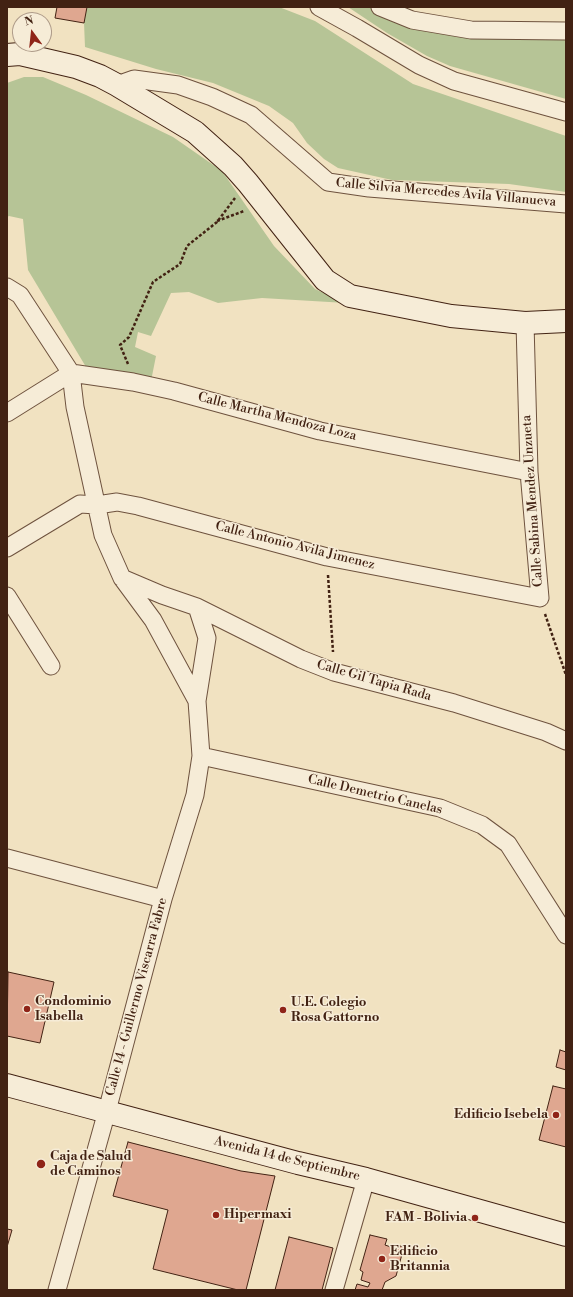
<!DOCTYPE html>
<style>
body{margin:0}
#map{position:relative;width:573px;height:1297px;overflow:hidden;background:#f1e2c1;font-family:"Libre Bodoni",serif}
canvas{display:block}
.frame{position:absolute;inset:0;border:8px solid #422213;pointer-events:none}
.north{position:absolute;left:12px;top:12px;width:40px;height:40px;box-sizing:border-box;background:#f6ecd7;border:1px solid #ae9b89;border-radius:50%;rotate:345deg;font-size:11px;font-weight:700;line-height:16px;text-align:center;color:#422213}
.north::after{content:'';display:block;margin:auto;width:14px;height:18px;background:#8f2418;clip-path:polygon(50% 0,100% 100%,50% 72%,0 100%)}
</style>
<div id="map">
<canvas width="573" height="1297"></canvas>
<div class="frame"></div>
<div class="north">N</div>
</div>
<script>
const context = document.querySelector('canvas').getContext('2d');
context.lineJoin = 'round';
function fill(path, color) { context.fillStyle = color; context.fill(path, 'evenodd'); }
const poly = rows => new Path2D(rows.map(r => 'M' + r).join(''));
function strokePath(path, color, width, dash) { context.strokeStyle = color; context.lineWidth = width; context.lineCap = dash ? 'butt' : 'round'; context.setLineDash(dash || []); context.stroke(path); }
function write(font, color, halo, rows, align = 'center') {
  context.font = font + ' "Libre Bodoni",serif'; context.lineWidth = 3; context.setLineDash([]); context.textBaseline = 'middle'; context.strokeStyle = halo; context.fillStyle = color; for (const [text, x, y, turn = 0] of rows) {
    context.save(); context.translate(x, y); context.rotate((+turn || 0) * Math.PI / 180); context.textAlign = isNaN(turn) ? turn : align; if (halo) context.strokeText(text, 0, 0); context.fillText(text, 0, 0); context.restore();
  }
}
fill(poly([
 [87,7,279,7,315,21,413,84,566,136,566,192,509,184,392,180,338,168,324,159,307,143,293,123,269,106,213,83,156,69,85,47,84,23],
 [348,7,371,7,378,12,485,37,566,40,566,99,450,66,427,56,387,33],
 [24,77,43,77,86,95,173,137,222,171,274,246,315,289,346,303,262,298,218,303,189,292,171,293,151,336,138,332,135,347,156,356,151,381,86,367,28,270,23,219,9,216,7,217,7,83]
]), '#b6c496');
const building = poly([
 [57,7,87,7,84,23,55,18,57,7],
 [8,972,54,982,40,1043,7,1036,8,972],
 [560,1050,566,1052,566,1070,556,1067,560,1050],
 [553,1086,566,1089,566,1147,539,1140,553,1086],
 [128,1142,241,1171,275,1176,246,1290,238,1290,153,1269,168,1210,113,1196,128,1142],
 [7,1229,12,1230,7,1247,7,1229],
 [370,1235,387,1239,385,1245,394,1248,396,1245,404,1247,396,1276,385,1282,382,1290,355,1290,357,1284,368,1287,370,1283,361,1280,363,1272,360,1270,370,1235],
 [289,1237,333,1248,322,1290,275,1290,289,1237]
]);
fill(building, '#dfa790');
strokePath(building, '#422213', 1);
const minor = poly([
 [319,7,357,28,419,65,454,81,566,112],
 [380,7,412,20,471,30,566,31],
 [117,85,134,79,178,85,212,97,251,115,328,182,369,188,566,204],
 [7,287,20,295,71,373,75,407,103,535,122,578,153,620,197,701],
 [71,373,133,382,174,391,320,431,529,472],
 [7,413,71,373],
 [7,548,80,504,97,505,117,502,138,506,327,557,540,598,529,472,525,323],
 [122,578,162,595,197,607,301,659,334,672,454,703,546,732,566,741],
 [7,596,51,666],
 [201,756,440,808,482,825,508,844,566,935],
 [7,858,163,899],
 [57,1290,107,1111,163,899,195,795,201,756,197,701,207,638,197,607],
 [334,1290,366,1179]
]);
const secondary = poly([
 [7,55,20,54,76,67,100,76,117,85,195,132,233,166,248,183,325,280,350,296,451,316,525,323,566,321],
 [7,1085,298,1163,366,1179,566,1235]
]);
strokePath(minor, '#6e523e', 19);
strokePath(secondary, '#422213', 24);
strokePath(poly([
 [217,221,244,211],
 [128,364,120,345,129,337,153,282,180,264,187,246,217,222,235,198],
 [328,575,333,652],
 [545,614,566,675]
]), '#422213', 2.5, [3, 2]);
strokePath(minor, '#f6ecd7', 17);
strokePath(secondary, '#f6ecd7', 22);
for (const [x, y, r, color] of [
 [27,1009,4,"#8f2418"],
 [283,1010,4,"#8f2418"],
 [556,1115,4,"#8f2418"],
 [41,1164,5,"#8f2418"],
 [216,1215,4,"#8f2418"],
 [475,1218,4,"#8f2418"],
 [382,1259,4,"#8f2418"]
]) { const dot = new Path2D(); dot.arc(x, y, r, 0, 2 * Math.PI); context.fillStyle = color; context.fill(dot); strokePath(dot, '#f6ecd7', 1.5); }
write('13px', '#422213', '#f6ecd7', [
 ["Calle Silvia Mercedes Avila Villanueva",446,193,5],
 ["Calle Martha Mendoza Loza",277,417,14],
 ["Calle Sabina Mendez Unzueta",533,501,-94],
 ["Calle Antonio Avila Jimenez",295,546,14],
 ["Calle Gil Tapia Rada",374,681,16],
 ["Calle Demetrio Canelas",375,795,13],
 ["Calle 14 - Guillermo Viscarra Fabre",137,997,-75],
 ["Avenida 14 de Septiembre",287,1159,14]
]);
write('bold 13px', '#422213', '#f6ecd7', [
 ["Condominio",35,1002],
 ["Isabella",35,1017],
 ["U.E. Colegio",291,1003],
 ["Rosa Gattorno",291,1018],
 ["Edificio Isebela",548,1115,"right"],
 ["Caja de Salud",50,1157],
 ["de Caminos",50,1172],
 ["Hipermaxi",224,1215],
 ["FAM - Bolivia",467,1218,"right"],
 ["Edificio",390,1252],
 ["Britannia",390,1267]
], 'left');
</script>
